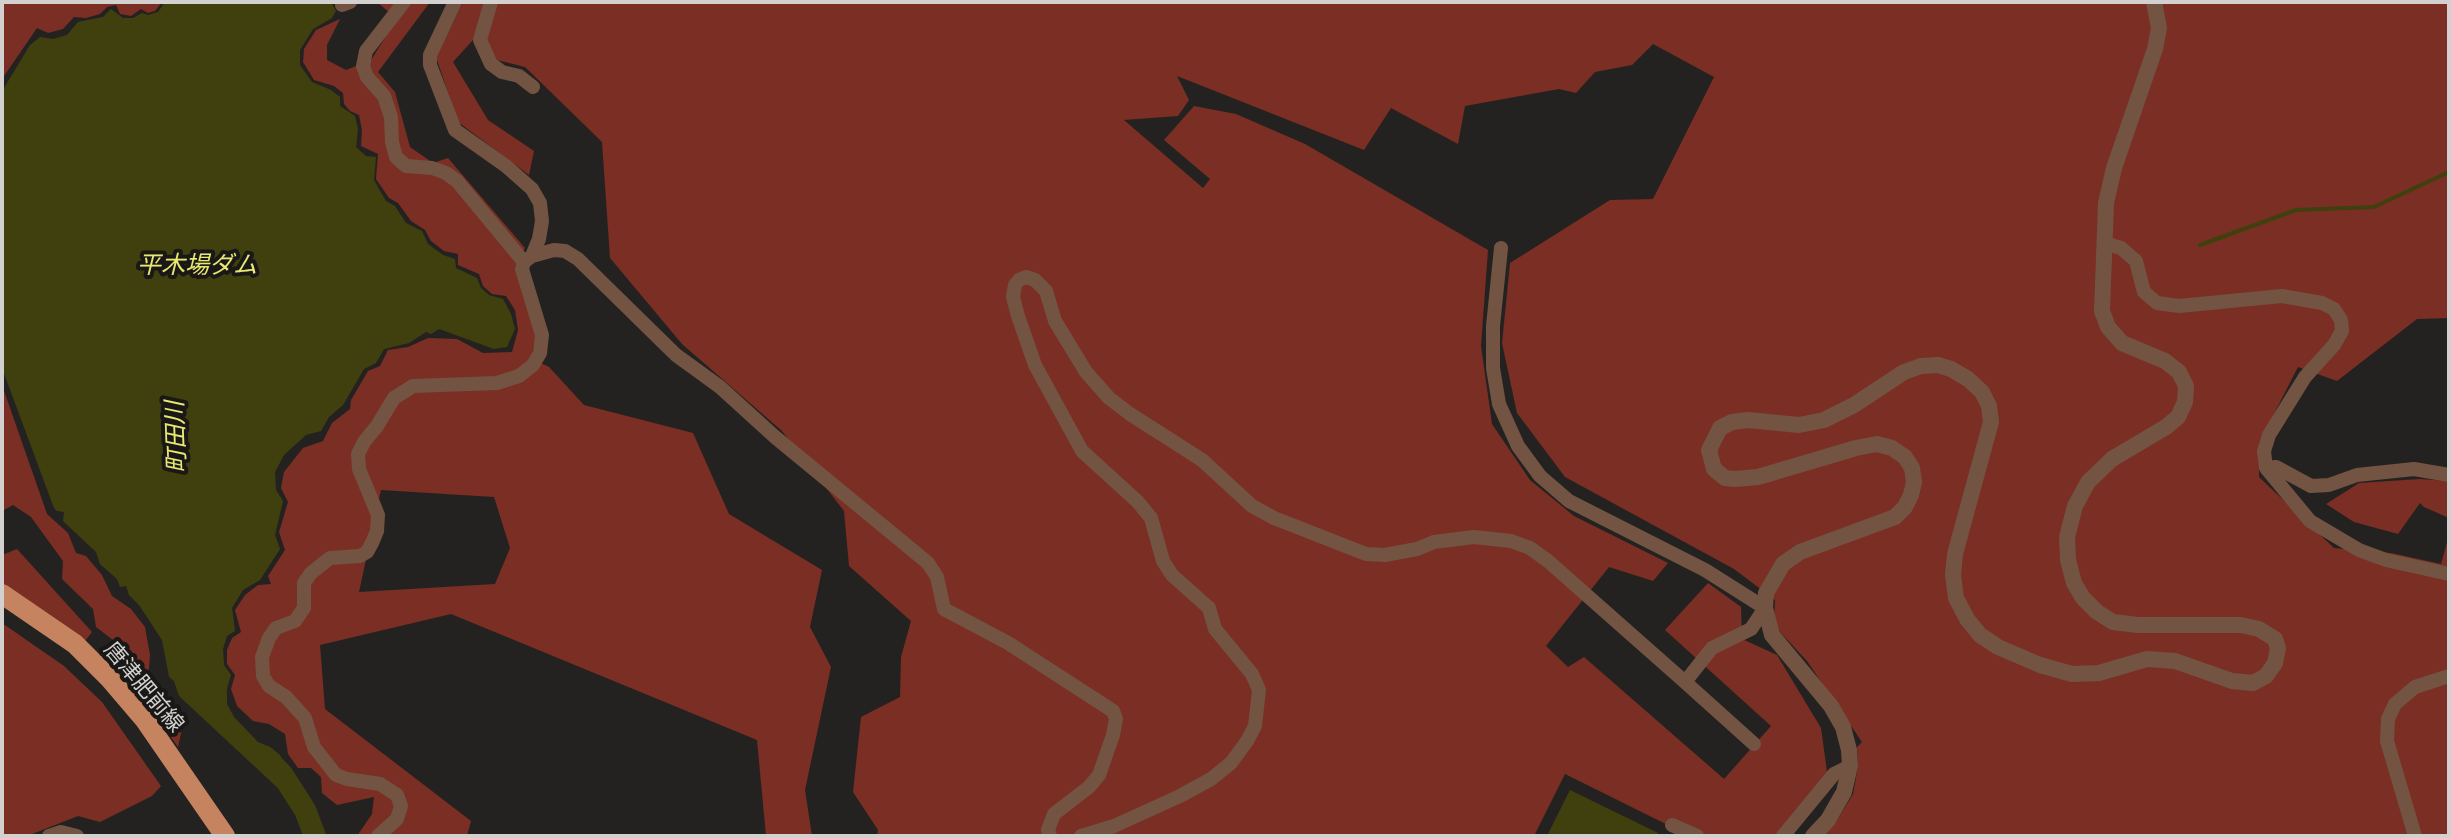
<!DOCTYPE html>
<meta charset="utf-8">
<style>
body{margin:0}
#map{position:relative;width:2451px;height:838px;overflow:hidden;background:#242220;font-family:Lato,sans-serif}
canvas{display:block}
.frame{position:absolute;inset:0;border:4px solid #d3d1d0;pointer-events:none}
</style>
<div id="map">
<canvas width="2451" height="838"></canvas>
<div class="frame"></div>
</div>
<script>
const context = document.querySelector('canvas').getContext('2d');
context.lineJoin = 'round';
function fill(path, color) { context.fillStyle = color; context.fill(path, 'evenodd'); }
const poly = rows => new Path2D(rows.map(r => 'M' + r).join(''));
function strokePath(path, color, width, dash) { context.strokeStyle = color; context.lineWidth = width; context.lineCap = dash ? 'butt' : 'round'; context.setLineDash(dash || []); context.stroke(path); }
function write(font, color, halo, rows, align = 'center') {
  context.font = font + ' Lato,"Noto Sans JP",sans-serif'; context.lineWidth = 8; context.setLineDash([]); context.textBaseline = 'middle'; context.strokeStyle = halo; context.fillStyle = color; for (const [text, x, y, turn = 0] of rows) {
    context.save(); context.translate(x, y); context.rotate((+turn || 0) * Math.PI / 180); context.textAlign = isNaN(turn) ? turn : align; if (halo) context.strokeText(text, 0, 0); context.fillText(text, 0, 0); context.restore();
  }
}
fill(poly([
 [2,2,162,2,155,11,148,13,141,9,131,16,120,14,116,5,107,7,100,14,86,18,74,17,63,29,48,33,37,28,2,79],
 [377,2,430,2,378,72,395,92,410,147,433,163,448,158,525,248,515,267,537,335,531,358,549,367,584,405,693,433,729,514,822,570,810,627,831,667,805,790,812,836,766,836,757,740,451,614,320,645,325,709,471,821,467,836,357,836,372,814,374,797,337,805,322,793,321,777,311,768,298,768,288,754,285,734,269,724,253,721,237,706,231,689,235,675,227,664,227,650,232,638,241,632,235,610,245,595,258,585,271,584,268,576,285,550,279,532,288,502,281,488,284,472,303,448,323,441,332,423,350,409,351,400,368,371,380,366,388,350,408,347,428,338,457,339,483,353,512,352,518,330,515,310,506,296,492,294,483,286,479,274,458,265,458,254,444,251,431,241,425,230,411,221,398,203,389,198,376,179,378,154,361,146,362,130,359,115,350,111,344,104,343,93,334,86,314,80,303,62,304,49,316,30,340,19,327,45,327,60,346,70,371,60,397,19],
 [381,490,494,497,510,548,495,584,359,592],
 [463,2,2449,2,2449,318,2417,319,2337,381,2298,367,2259,443,2259,477,2334,548,2391,553,2441,564,2449,535,2449,836,1823,836,1836,822,1853,794,1858,767,1857,747,1862,742,1807,661,1780,632,1774,621,1775,600,1734,569,1565,477,1517,413,1502,343,1510,263,1610,200,1653,199,1714,77,1653,44,1632,65,1595,72,1576,93,1559,89,1465,106,1458,144,1391,108,1364,150,1177,76,1189,100,1178,116,1124,120,1203,188,1210,179,1164,140,1194,106,1236,114,1305,144,1488,250,1481,346,1492,424,1530,480,1574,516,1668,563,1653,581,1609,567,1546,646,1568,667,1584,657,1724,779,1771,726,1665,630,1708,583,1741,607,1742,639,1777,655,1821,728,1828,779,1786,836,1690,836,1565,774,1534,836,877,836,878,830,853,792,861,717,900,697,901,657,911,621,849,566,844,511,782,431,682,344,610,258,602,142,525,67,497,60,481,31,453,62,488,120,534,151,529,175,458,122,436,57],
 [2,385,47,514,68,533,76,553,86,556,102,575,112,596,131,609,145,627,150,655,148,680,183,724,178,747,134,686,126,650,96,627,93,609,62,579,63,561,31,517,13,505,2,511],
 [2420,479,2449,481,2449,518,2424,507,2420,503,2398,534,2354,522,2326,504,2359,483],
 [17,549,92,632,85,641,2,583,2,555],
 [2,623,64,666,102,702,161,786,152,796,100,822,78,816,27,836,2,836]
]), '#7b2e23');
fill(poly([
 [165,2,179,4,187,2,331,2,336,11,332,18,313,29,300,50,300,65,312,82,331,90,340,97,340,106,355,116,358,129,356,147,366,156,376,157,374,180,386,201,395,206,406,223,422,231,428,244,443,255,455,259,456,268,477,278,481,288,489,295,503,299,511,314,515,329,507,347,494,349,439,329,431,334,426,332,409,343,384,349,376,363,364,369,343,405,329,417,321,431,306,435,284,455,275,472,276,490,283,501,275,535,280,549,260,580,243,590,232,608,235,631,227,636,223,649,224,665,231,675,227,688,227,704,234,717,258,742,270,747,280,755,287,774,276,781,281,791,179,696,174,681,169,677,162,640,139,605,129,595,126,586,120,587,117,579,100,564,96,552,63,521,64,512,57,511,54,508,2,368,4,88,30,45,40,37,53,39,67,35,78,22,103,17,111,9,123,18,133,18,142,13,148,15,158,12],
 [1570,790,1658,833,1657,836,1547,836]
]), '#40400f');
strokePath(poly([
 [2200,245,2296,210,2374,207,2449,172]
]), '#40400f', 4);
strokePath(poly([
 [265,757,282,774,305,810,315,836]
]), '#40400f', 22);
strokePath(poly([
 [404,2,366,51,363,66,367,77,384,96,391,117,392,142,396,157,406,166,432,168,446,173,457,181,524,262],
 [455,2,430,55,430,65,455,130,506,166,532,189,540,203,542,221,539,239,532,256],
 [491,2,480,40,491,64,502,72,519,76,533,87],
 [342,5,350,2],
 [2104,243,2121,248,2136,261,2144,292,2157,303,2179,306,2282,296,2322,303,2334,309,2341,320,2342,331,2334,345,2305,377,2269,435,2264,451,2266,468,2310,521,2359,550,2386,560,2449,574],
 [2266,468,2276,467,2311,486,2329,485,2357,475,2414,469,2449,475],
 [1685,682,1754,744],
 [1672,825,1697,836],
 [49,836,61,832,77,836],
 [378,836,397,819,401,806,397,795,380,784,347,779,336,775,314,747,305,718,286,697,269,686,263,676,262,657,269,638,276,628,295,621,304,608,304,583,311,573,330,558,360,556,367,552,372,543,377,531,378,515,359,469,358,454,364,442,377,426,394,398,413,386,497,383,519,376,533,365,540,353,542,335,522,269,524,262,532,256,554,250,565,251,578,259,676,355,720,387,775,437,928,563,937,577,944,609,1008,643,1113,711,1116,719,1113,735,1099,775,1089,787,1054,814,1048,830,1050,836],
 [1081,836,1114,826,1180,796,1211,779,1231,763,1247,741,1255,726,1259,690,1252,674,1215,629,1209,608,1172,575,1163,561,1151,518,1138,502,1082,451,1035,365,1018,316,1013,297,1015,285,1019,280,1026,277,1035,280,1046,291,1055,321,1086,372,1109,398,1130,414,1202,460,1252,506,1274,518,1366,554,1385,555,1417,549,1434,542,1474,537,1511,541,1530,548,1548,561,1685,682,1712,648,1751,629,1765,608,1705,570,1569,501,1540,476,1518,446,1499,404,1493,368,1493,326,1501,248],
 [1783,836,1834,774,1850,766],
 [2415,836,2387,741,2388,719,2395,704,2415,687,2449,676]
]), '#735442', 14);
strokePath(poly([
 [1813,836,1828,820,1844,792,1850,766,1849,750,1843,727,1831,706,1772,635,1765,608,1766,593,1783,564,1800,552,1895,517,1905,507,1911,495,1914,482,1912,468,1905,457,1892,448,1877,444,1856,448,1758,477,1735,479,1725,478,1714,469,1709,450,1720,428,1732,422,1748,420,1799,425,1824,420,1854,405,1904,372,1921,366,1938,365,1951,369,1968,379,1982,392,1989,406,1991,422,1955,554,1953,575,1956,598,1967,619,1980,635,1998,647,2040,665,2072,674,2099,673,2147,659,2175,661,2232,681,2253,683,2266,676,2275,663,2278,648,2275,639,2259,629,2241,625,2138,625,2113,622,2097,612,2083,598,2074,583,2068,560,2067,537,2075,506,2088,482,2112,459,2166,427,2178,417,2185,402,2186,386,2179,372,2165,361,2122,343,2108,327,2102,311,2106,203,2114,168,2155,49,2159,28,2154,2]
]), '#735442', 16);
strokePath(poly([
 [2,594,75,644,110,679,145,720,225,836]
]), '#c5845f', 20);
write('22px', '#d3d1d0', '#1a1816', [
 ["唐津肥前線",144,687,50]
]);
write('italic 24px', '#e9e971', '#1a1816', [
 ["平木場ダム",197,265],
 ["町田川",176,437,-92]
]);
</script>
